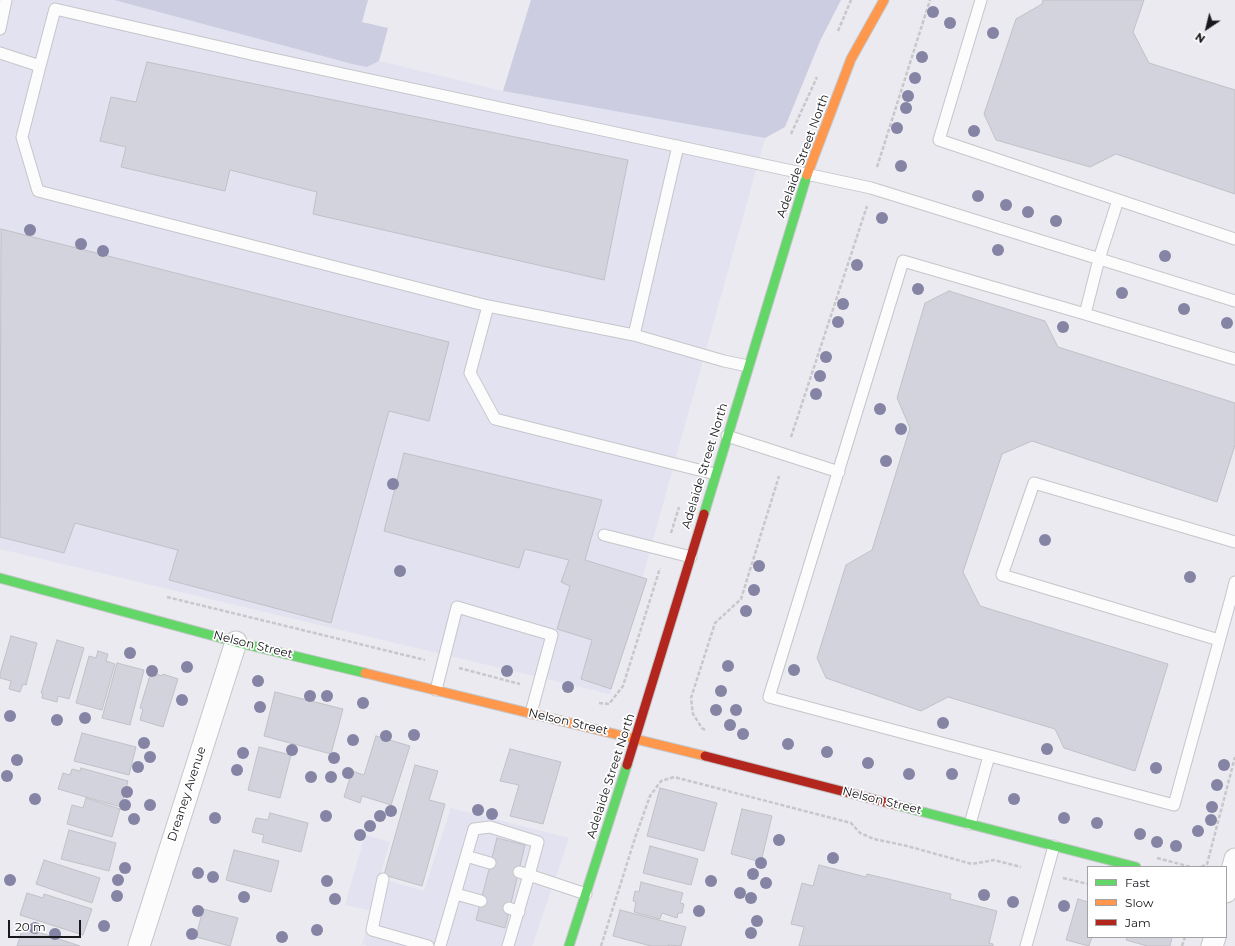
<!DOCTYPE html>
<style>
body{margin:0}
#map{position:relative;width:1235px;height:946px;overflow:hidden;background:#eaeaf0;font-family:Montserrat,sans-serif}
canvas{display:block}
.legend{position:absolute;left:1087px;top:866px;width:140px;height:72px;box-sizing:border-box;background:#fff;border:1px solid #a3a3a5;margin:0;padding:5px 7px;list-style:none;font-size:12px;color:#18181d}
.legend li{display:flex;align-items:center;gap:8px;height:20px}
.legend b{width:20px;border:1px solid #a3a3a5}
.north{position:absolute;left:1187px;top:8px;width:40px;height:40px;-webkit-text-stroke:3px #fff;paint-order:stroke;rotate:215deg;font-size:11px;font-weight:700;line-height:16px;text-align:center;color:#18181d}
.north::after{content:'';display:block;margin:auto;width:14px;height:18px;background:#18181d;clip-path:polygon(50% 0,100% 100%,50% 72%,0 100%)}
.scale{position:absolute;left:8px;top:920px;width:73px;height:18px;box-sizing:border-box;border:2px solid #18181d;border-top:0;padding-left:5px;font-size:12px;line-height:14px;white-space:nowrap;color:#18181d;-webkit-text-stroke:3px #fff;paint-order:stroke}
</style>
<div id="map">
<canvas width="1235" height="946"></canvas>
<ul class="legend">
<li><b style="height:5px;background:#63d668"></b>Fast</li>
<li><b style="height:5px;background:#ff974d"></b>Slow</li>
<li><b style="height:5px;background:#b3261e"></b>Jam</li>
</ul>
<div class="north">N</div>
<div class="scale">20 m</div>
</div>
<script>
const context = document.querySelector('canvas').getContext('2d');
context.lineJoin = 'round';
function fill(path, color) { context.fillStyle = color; context.fill(path, 'evenodd'); }
const poly = rows => new Path2D(rows.map(r => 'M' + r).join(''));
function strokePath(path, color, width, dash) { context.strokeStyle = color; context.lineWidth = width; context.lineCap = dash ? 'butt' : 'round'; context.setLineDash(dash || []); context.stroke(path); }
function write(font, color, halo, rows, align = 'center') {
  context.font = font + ' Montserrat,sans-serif'; context.lineWidth = 3.5; context.setLineDash([]); context.textBaseline = 'middle'; context.strokeStyle = halo; context.fillStyle = color; for (const [text, x, y, turn = 0] of rows) {
    context.save(); context.translate(x, y); context.rotate((+turn || 0) * Math.PI / 180); context.textAlign = isNaN(turn) ? turn : align; if (halo) context.strokeText(text, 0, 0); context.fillText(text, 0, 0); context.restore();
  }
}
fill(poly([
 [0,0,114,0,352,64,379,61,503,91,765,138,610,694,0,549],
 [451,808,569,838,532,946,368,946,362,944,373,911,345,905,365,835,390,842,379,878,424,891]
]), '#e2e2f1');
fill(poly([
 [114,0,368,0,362,22,388,28,379,61,367,67,352,64],
 [531,0,841,0,820,41,785,127,765,138,503,91]
]), '#cccde0');
const building = poly([
 [1043,0,1144,0,1133,32,1149,63,1235,90,1235,194,1116,154,1090,167,996,140,984,114,1016,19,1042,4,1043,0],
 [147,62,628,160,604,280,313,214,317,192,230,170,225,191,121,167,126,147,100,141,111,97,136,102,147,62],
 [1,229,449,342,429,421,389,411,331,623,169,580,178,550,75,523,64,553,0,537,1,229],
 [949,291,1045,321,1058,347,1235,403,1235,445,1217,502,1032,441,1002,454,963,572,980,606,1168,664,1135,771,1064,748,1055,729,948,697,921,711,826,678,817,658,846,565,872,550,910,428,897,398,925,303,949,291],
 [404,453,602,500,585,560,647,579,611,689,581,679,592,640,557,629,570,586,561,582,569,560,525,549,519,568,384,531,404,453],
 [11,636,37,643,26,685,23,684,20,692,9,689,11,681,0,678,0,674,11,636],
 [57,640,84,648,69,699,58,696,57,702,42,698,43,693,41,693,57,640],
 [98,651,108,654,106,661,115,664,102,710,76,703,89,656,96,658,98,651],
 [117,663,144,670,130,725,102,718,117,663],
 [151,672,162,676,163,674,178,679,163,727,140,720,143,709,140,708,151,672],
 [275,692,343,709,331,754,264,736,275,692],
 [82,733,136,747,129,775,74,761,82,733],
 [376,736,410,746,391,805,362,796,360,803,344,797,352,771,364,775,376,736],
 [259,747,291,755,280,798,248,790,259,747],
 [510,749,561,762,543,824,510,816,519,785,500,781,510,749],
 [415,765,438,771,429,800,445,804,422,886,384,875,415,765],
 [81,768,128,781,121,807,58,789,63,773,70,775,72,769,80,771,81,768],
 [660,788,717,803,704,851,647,836,660,788],
 [86,798,120,809,112,837,67,824,72,805,83,808,86,798],
 [742,809,772,816,761,862,731,854,742,809],
 [270,813,308,823,301,852,262,842,264,835,252,832,256,818,268,820,270,813],
 [69,830,116,843,109,871,61,859,69,830],
 [497,838,525,845,505,928,476,920,497,838],
 [650,846,698,859,691,885,643,873,650,846],
 [234,850,279,861,271,892,226,880,234,850],
 [44,860,100,878,92,903,36,884,44,860],
 [819,865,866,877,867,874,951,894,950,899,997,911,989,943,993,944,993,946,799,946,804,927,791,924,802,883,813,886,819,865],
 [641,882,683,893,680,903,684,904,682,913,678,913,677,918,662,913,660,919,634,912,636,902,633,901,635,891,639,892,641,882],
 [27,893,43,898,44,894,92,909,83,935,20,915,27,893],
 [1078,899,1088,902,1088,937,1092,937,1089,946,1066,940,1078,899],
 [203,909,238,918,230,946,196,937,203,909],
 [620,910,686,927,681,946,669,945,669,946,651,946,613,936,620,910],
 [23,927,80,946,17,946,23,927],
 [1127,937,1172,937,1170,946,1147,946,1126,940,1127,937]
]);
fill(building, '#d3d3de');
strokePath(building, '#c0c1c6', 1);
const lane = poly([
 [981,0,939,140,1235,239],
 [0,29,6,0],
 [0,53,40,66,55,9,255,55,871,188,1235,301],
 [40,66,22,137,38,191,488,306,470,373,495,419,715,474],
 [678,146,634,335,724,361,748,366],
 [488,306,634,335],
 [1085,314,1099,259,1118,200],
 [727,436,839,472],
 [604,535,691,557],
 [1235,582,1231,598,1235,599],
 [1231,598,1174,805,769,697,903,261,1085,314,1235,359],
 [1219,640,1002,575,1034,483,1235,542],
 [436,690,457,607,552,635,531,713],
 [970,824,989,756],
 [466,856,490,863],
 [383,879,372,930,428,946],
 [456,894,481,901],
 [509,908,519,912],
 [440,946,474,829,490,827,538,842,529,875,519,872],
 [508,946,529,875,586,894],
 [1026,946,1054,846]
]);
const street = poly([
 [1226,892,1235,859],
 [139,946,236,642],
 [1212,946,1215,937]
]);
const fast = poly([
 [704,514,807,175],
 [0,578,236,642,365,673],
 [896,805,1136,867],
 [569,946,627,765]
]);
const slow = poly([
 [807,175,851,59,884,0],
 [365,673,705,756]
]);
const jam = poly([
 [705,756,896,805],
 [627,765,704,514]
]);
strokePath(lane, '#c5c6ca', 13);
strokePath(street, '#c5c6ca', 23);
strokePath(fast, '#c5c6ca', 11);
strokePath(slow, '#c5c6ca', 11);
strokePath(jam, '#c5c6ca', 11);
strokePath(poly([
 [838,31,851,0],
 [791,134,817,77],
 [877,167,930,0],
 [791,437,867,206],
 [671,533,679,507],
 [167,597,425,660],
 [459,668,520,684],
 [599,703,609,704,623,686,660,568],
 [705,730,702,728,693,714,691,698,715,623,741,599,779,476],
 [1157,858,1191,867],
 [1201,867,1207,864,1235,757],
 [1063,878,1088,884],
 [601,946,635,838,650,796,661,781,674,777,851,823,860,833,874,839,907,846,972,864,994,860,1021,867],
 [1182,946,1185,937]
]), '#c8c8ca', 2.5, [4, 2]);
strokePath(lane, '#fcfcfd', 11);
strokePath(street, '#fcfcfd', 21);
strokePath(fast, '#63d668', 9);
strokePath(slow, '#ff974d', 9);
strokePath(jam, '#b3261e', 9);
context.fillStyle = '#8584a4';
for (const [x, y] of [
 [933,12],
 [950,23],
 [993,33],
 [922,57],
 [915,78],
 [908,96],
 [906,108],
 [897,128],
 [974,131],
 [901,166],
 [978,196],
 [1006,205],
 [1028,212],
 [882,218],
 [1056,221],
 [30,230],
 [81,244],
 [998,250],
 [103,251],
 [1165,256],
 [857,265],
 [918,289],
 [1122,293],
 [843,304],
 [1184,309],
 [838,322],
 [1227,323],
 [1063,327],
 [826,357],
 [820,376],
 [816,394],
 [880,409],
 [901,429],
 [886,461],
 [393,484],
 [1045,540],
 [759,566],
 [400,571],
 [1190,577],
 [754,590],
 [746,611],
 [130,653],
 [728,666],
 [187,667],
 [794,670],
 [152,671],
 [507,671],
 [258,681],
 [568,687],
 [721,691],
 [310,696],
 [327,696],
 [182,700],
 [363,703],
 [260,707],
 [716,710],
 [736,710],
 [10,716],
 [85,718],
 [57,720],
 [943,723],
 [730,725],
 [743,734],
 [414,735],
 [386,736],
 [353,740],
 [144,743],
 [788,744],
 [1047,749],
 [292,750],
 [827,752],
 [243,753],
 [150,757],
 [334,758],
 [17,760],
 [868,763],
 [1224,765],
 [138,767],
 [1156,768],
 [237,770],
 [348,773],
 [909,774],
 [952,774],
 [7,776],
 [311,777],
 [331,777],
 [1217,785],
 [127,792],
 [35,799],
 [1014,799],
 [125,805],
 [150,805],
 [1212,807],
 [478,810],
 [391,811],
 [492,814],
 [326,816],
 [380,816],
 [215,818],
 [1064,818],
 [134,819],
 [1211,820],
 [1097,823],
 [370,826],
 [1198,831],
 [1140,834],
 [360,835],
 [779,840],
 [1157,842],
 [1176,846],
 [833,858],
 [761,863],
 [125,868],
 [198,873],
 [753,874],
 [213,877],
 [10,880],
 [118,880],
 [327,881],
 [711,881],
 [766,883],
 [740,893],
 [984,895],
 [117,896],
 [244,897],
 [751,898],
 [335,899],
 [1013,902],
 [1064,906],
 [198,911],
 [699,911],
 [757,921],
 [104,926],
 [35,928],
 [317,930],
 [751,933],
 [55,934],
 [192,934],
 [282,937]
]) { context.beginPath(); context.arc(x, y, 6, 0, 2 * Math.PI); context.fill(); }
write('12px', '#18181d', '#fff', [
 ["Adelaide Street North",803,156,-70],
 ["Adelaide Street North",705,466,-73],
 ["Nelson Street",253,645,14],
 ["Nelson Street",568,722,13],
 ["Adelaide Street North",611,776,-72],
 ["Dreaney Avenue",187,794,-72],
 ["Nelson Street",882,801,14]
]);
</script>
